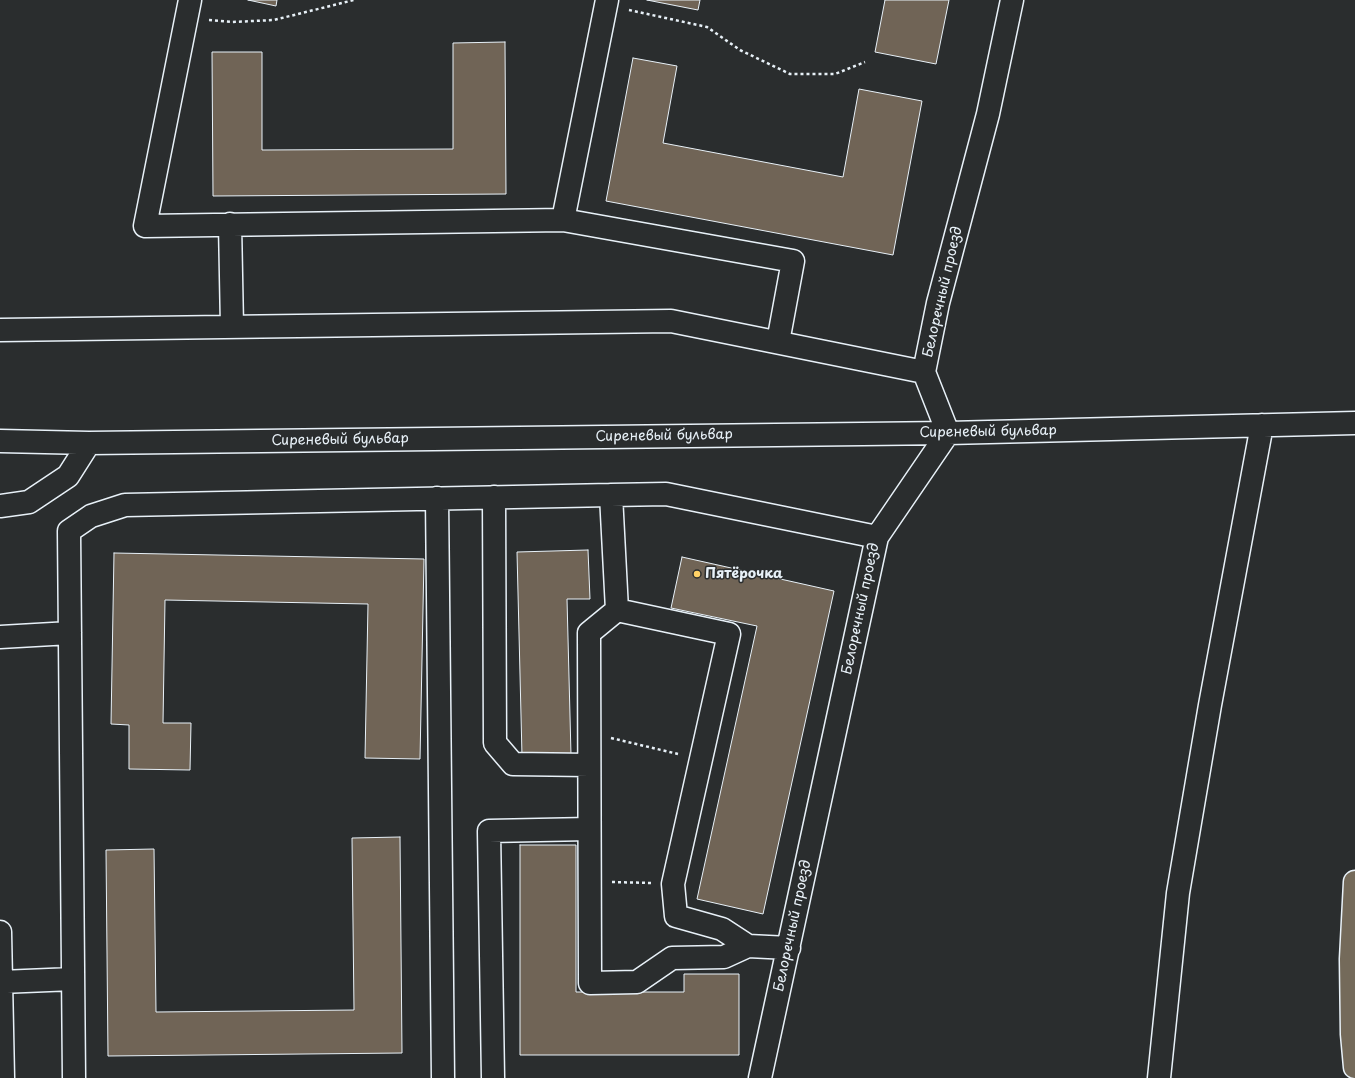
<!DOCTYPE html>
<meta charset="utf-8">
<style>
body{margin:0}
canvas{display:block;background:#2a2d2e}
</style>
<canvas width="1355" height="1078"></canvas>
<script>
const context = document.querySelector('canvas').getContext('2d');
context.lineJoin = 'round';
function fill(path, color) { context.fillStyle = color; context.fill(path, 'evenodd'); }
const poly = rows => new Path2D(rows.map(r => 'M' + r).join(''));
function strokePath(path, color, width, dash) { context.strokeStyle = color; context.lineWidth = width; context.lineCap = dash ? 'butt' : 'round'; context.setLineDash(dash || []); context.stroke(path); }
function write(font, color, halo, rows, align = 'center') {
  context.font = font + ' "Playpen Sans",sans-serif'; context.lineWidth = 3; context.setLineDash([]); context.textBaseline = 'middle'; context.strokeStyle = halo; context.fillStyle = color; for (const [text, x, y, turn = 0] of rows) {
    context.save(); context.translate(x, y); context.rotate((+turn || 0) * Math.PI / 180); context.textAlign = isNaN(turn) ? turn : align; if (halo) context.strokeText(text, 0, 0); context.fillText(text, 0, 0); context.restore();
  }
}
const building = poly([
 [248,0,277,0,276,6,248,0],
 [647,0,700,0,698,10,647,0],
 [885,0,949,0,936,64,875,52,885,0],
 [505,42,506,194,213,196,212,52,262,52,262,150,453,149,453,43,505,42],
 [633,58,677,66,663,143,843,177,859,89,922,101,893,255,606,201,633,58],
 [588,550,590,599,567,599,571,755,522,756,517,552,588,550],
 [114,553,424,559,420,759,365,758,368,604,165,600,163,723,191,723,190,770,129,769,129,725,111,724,114,553],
 [682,557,834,591,763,914,697,899,757,626,671,608,682,557],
 [400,837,402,1053,108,1056,106,850,154,849,156,1012,354,1010,352,838,400,837],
 [520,845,576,845,576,992,684,992,684,974,739,974,739,1055,520,1055,520,845]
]);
fill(building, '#706456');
strokePath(building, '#e8f1f8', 1);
const minor = poly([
 [190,0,145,226,563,220,793,261,778,342],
 [563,220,607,0],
 [230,224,232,327],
 [0,330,671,321,924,372],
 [0,441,89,443],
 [494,497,495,743,513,764,589,765],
 [437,498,443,1078],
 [0,506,29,502,68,476,89,443,948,433,1355,423],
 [617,610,589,633,590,983,637,982,672,958,724,957,748,946],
 [0,637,70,633],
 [0,932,3,1078],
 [789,948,748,946,722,929,676,916,673,884,729,634,617,610,611,495,666,494,877,537],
 [1,982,73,979],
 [74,1078,69,531,91,516,125,505,611,495],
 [493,1078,489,831,589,829],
 [760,1078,877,537,948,433,924,372,938,303,988,114,1012,0],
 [1159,1078,1178,893,1210,705,1262,425]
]);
const major = poly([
 [1355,882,1351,959,1352,1034,1355,1067]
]);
strokePath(minor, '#e8f1f8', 25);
strokePath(major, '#e8f1f8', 25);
strokePath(poly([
 [629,10,707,27,740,50,790,74,835,74,865,62],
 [209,20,232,22,274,20,354,0],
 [611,738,678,754],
 [612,882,651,883]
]), '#e8f1f8', 2.5, [3, 3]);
strokePath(minor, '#2a2d2e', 22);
strokePath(major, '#746a5a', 22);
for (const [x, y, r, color] of [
 [697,574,4,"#ffd166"]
]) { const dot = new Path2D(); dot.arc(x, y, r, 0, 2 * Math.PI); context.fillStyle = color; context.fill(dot); strokePath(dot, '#2a2d2e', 1.5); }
write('14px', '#e8f1f8', '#2a2d2e', [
 ["Белоречный проезд",943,292,-77],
 ["Сиреневый бульвар",988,432,-1],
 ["Сиреневый бульвар",664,436,-1],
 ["Сиреневый бульвар",340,440,-1],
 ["Белоречный проезд",861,609,-78],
 ["Белоречный проезд",793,926,-78]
]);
write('bold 14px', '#e8f1f8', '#2a2d2e', [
 ["Пятёрочка",705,574]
], 'left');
</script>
